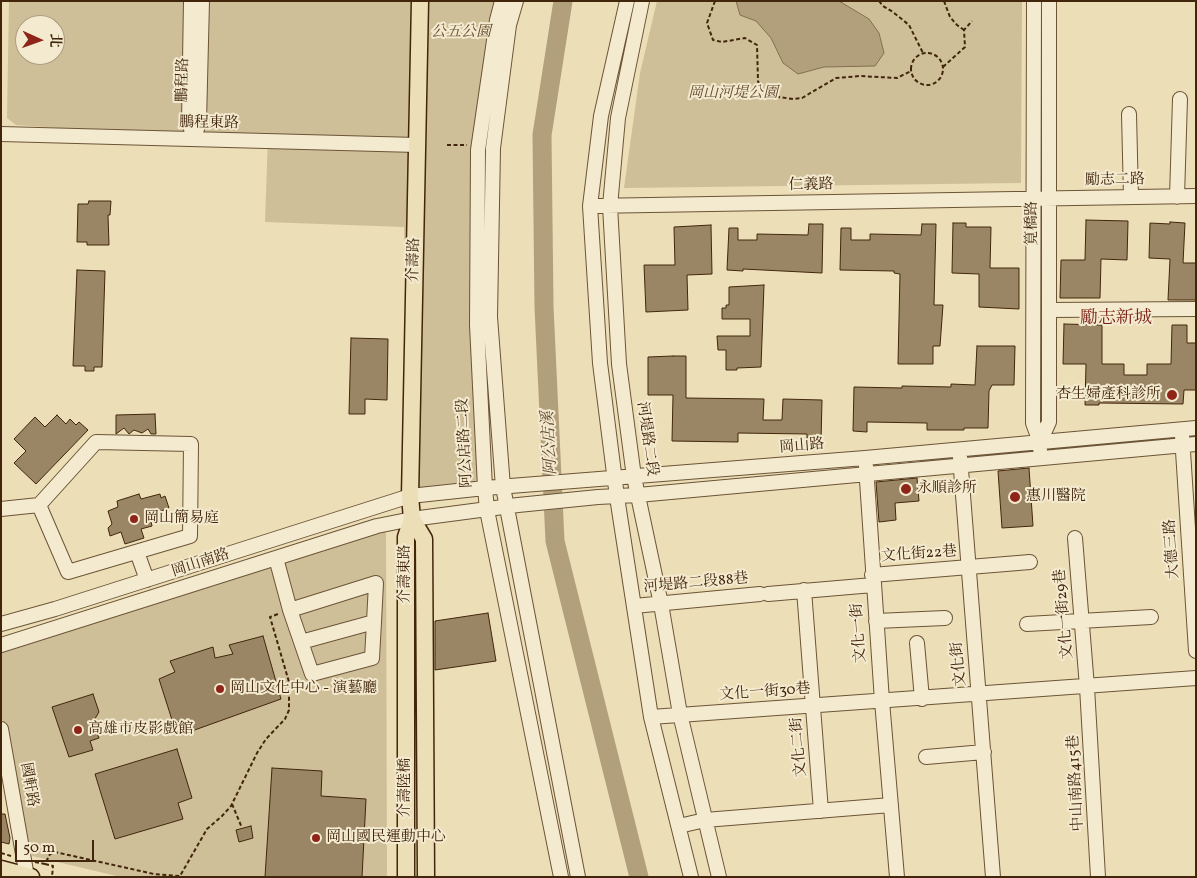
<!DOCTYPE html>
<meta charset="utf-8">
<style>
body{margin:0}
#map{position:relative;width:1197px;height:878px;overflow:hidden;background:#ecdeb6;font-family:Vollkorn,"Noto Serif TC",serif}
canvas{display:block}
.frame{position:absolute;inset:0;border:2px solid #42260c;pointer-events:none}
.north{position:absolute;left:15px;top:15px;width:50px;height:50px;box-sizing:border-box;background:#f3ead0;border:1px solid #ac9c82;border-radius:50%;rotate:92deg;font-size:14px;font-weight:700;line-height:20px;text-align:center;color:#42260c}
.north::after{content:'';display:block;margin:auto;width:18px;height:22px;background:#8f2418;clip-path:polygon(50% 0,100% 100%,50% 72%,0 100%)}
.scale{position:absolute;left:15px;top:840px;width:79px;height:22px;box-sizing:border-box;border:2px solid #42260c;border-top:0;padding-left:6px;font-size:15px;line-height:18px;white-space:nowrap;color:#42260c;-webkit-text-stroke:4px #f3ead0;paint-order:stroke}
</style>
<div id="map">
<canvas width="1197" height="878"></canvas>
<div class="frame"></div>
<div class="north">北</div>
<div class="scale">50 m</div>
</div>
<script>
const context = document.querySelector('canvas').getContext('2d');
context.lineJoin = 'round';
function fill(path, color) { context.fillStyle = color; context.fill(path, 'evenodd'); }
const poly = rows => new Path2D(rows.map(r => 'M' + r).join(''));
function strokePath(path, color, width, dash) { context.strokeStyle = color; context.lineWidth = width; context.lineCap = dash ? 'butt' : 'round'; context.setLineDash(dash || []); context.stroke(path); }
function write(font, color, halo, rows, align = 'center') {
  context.font = font + ' Vollkorn,"Noto Serif TC",serif'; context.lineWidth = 4; context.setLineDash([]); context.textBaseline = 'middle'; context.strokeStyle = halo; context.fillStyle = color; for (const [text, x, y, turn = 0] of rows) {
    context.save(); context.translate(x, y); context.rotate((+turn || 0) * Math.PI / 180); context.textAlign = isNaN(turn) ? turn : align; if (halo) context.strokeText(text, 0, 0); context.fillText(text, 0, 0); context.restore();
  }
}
fill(poly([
 [9,1,500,1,478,150,485,488,410,496,404,227,265,222,268,136,132,133,16,125,7,118],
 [25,25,55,25,55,55,25,55],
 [657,1,1022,1,1021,183,624,188,640,73],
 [386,524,387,877,121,877,32,856,1,714,1,645]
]), '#cfbf99');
const water = poly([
 [736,1,839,1,869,19,879,33,884,53,875,66,824,67,798,74,783,63,771,38,756,21,740,15,736,1]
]);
fill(water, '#b29f7c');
strokePath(water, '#856f4f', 1);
strokePath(poly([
 [563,1,542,135,544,307,555,541,639,877]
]), '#b29f7c', 19);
const building = poly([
 [89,201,111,201,110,215,108,215,109,245,87,245,87,242,77,242,78,204,88,204,89,201],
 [1086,220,1128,221,1127,260,1101,259,1100,298,1060,298,1061,260,1085,260,1086,220],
 [1170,222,1185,223,1183,263,1196,263,1196,300,1168,300,1170,259,1149,258,1150,223,1170,224,1170,222],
 [953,223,966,223,966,227,991,227,990,268,1019,268,1019,309,979,307,979,274,952,273,953,223],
 [809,224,823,224,822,273,743,269,743,271,727,270,729,228,738,228,738,240,757,240,757,234,808,235,809,224],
 [922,224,936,224,934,305,943,305,940,346,933,346,933,364,898,364,900,274,894,273,894,271,840,270,841,228,851,228,851,240,870,240,870,234,921,235,922,224],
 [711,225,712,274,687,275,688,310,646,312,644,265,675,265,674,227,711,225],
 [77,270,105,271,102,367,94,367,94,371,85,371,85,366,73,366,77,270],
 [764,285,761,367,737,368,737,370,726,370,726,350,718,350,717,336,750,336,750,319,722,319,722,308,726,308,726,305,729,305,729,287,764,285],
 [1064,324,1102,325,1102,364,1124,364,1124,375,1147,375,1147,364,1171,364,1172,325,1187,325,1187,343,1196,343,1196,390,1184,390,1183,404,1099,403,1099,405,1085,405,1086,364,1063,364,1064,324],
 [351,338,388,339,387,400,365,399,365,414,349,414,351,338],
 [977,346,1015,346,1014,385,992,385,989,391,988,428,964,428,964,430,927,430,927,423,867,422,867,432,853,431,854,387,902,388,902,386,951,387,951,384,975,385,977,346],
 [673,356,686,356,686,398,764,399,763,420,782,420,783,399,822,400,821,442,807,442,807,434,738,433,738,442,672,441,673,395,648,395,648,357,673,356],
 [155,414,156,434,151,434,148,429,142,433,134,430,129,434,124,428,116,434,116,415,155,414],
 [57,415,66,424,70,419,76,425,79,422,88,430,36,484,14,463,26,451,14,439,35,417,45,427,57,415],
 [1029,468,1033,526,1002,528,998,471,1029,468],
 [917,478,919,501,895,503,896,520,879,522,876,482,917,478],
 [139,494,141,499,160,494,161,498,165,496,169,508,161,511,163,517,151,521,152,526,141,529,144,538,125,544,121,532,110,536,108,528,112,524,108,511,118,507,117,501,139,494],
 [488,613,496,661,435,670,435,621,488,613],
 [263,636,281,699,189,732,186,720,173,723,159,679,175,672,170,661,213,647,215,658,233,654,229,645,263,636],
 [93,694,99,712,93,722,99,738,90,741,93,750,69,757,52,707,93,694],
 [177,749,192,798,178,803,183,819,115,839,95,774,177,749],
 [272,768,322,771,321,796,366,799,362,877,265,877,272,768],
 [1,814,5,814,10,838,9,844,1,842,1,814],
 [251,826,253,838,239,842,236,830,251,826]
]);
fill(building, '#9a8664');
strokePath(building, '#42260c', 1);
const minor = poly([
 [191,1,189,122,194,139],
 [502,1,497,20,478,150,477,325,485,488,487,510,561,877],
 [516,1,509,25,493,148,490,317,503,487,578,877],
 [627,1,601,116,590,206,600,363,617,497,651,717,691,877],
 [642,1,618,118,610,206,619,364,634,477,661,604,680,714,719,877],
 [1034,1,1033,423,1040,442,1040,449],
 [1129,114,1131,197],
 [1,134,417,145],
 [194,139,199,122,202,1],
 [1177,197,1180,99],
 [590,206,1196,196],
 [1049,310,1196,309],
 [1182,436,1196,651],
 [1040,442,1049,422,1049,1],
 [960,457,993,877],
 [866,466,882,701,897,877],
 [1,509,39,505,68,572,190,536,191,444,96,442,39,505],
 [1075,538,1087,687,1098,877],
 [137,552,147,580],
 [276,558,290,610,301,642,374,622,376,583,290,610],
 [872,575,1030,562],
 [804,590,821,811],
 [768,594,873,585],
 [634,606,760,594],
 [876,621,945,618],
 [1,624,55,609,410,496,485,488,865,458,1196,428],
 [1027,624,1151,617],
 [301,642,312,674,372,658,374,622],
 [917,643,922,699],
 [1,645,377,526,412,519,518,505,598,497,638,495,1196,444],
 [651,717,1196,678],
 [1,729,27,877],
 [926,757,984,752],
 [679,826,705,820,891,805]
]);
const major = poly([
 [412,519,424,539,426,877],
 [1,869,31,877],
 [406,877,406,537,412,519,410,496,420,1]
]);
strokePath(minor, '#6c5436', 16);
strokePath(major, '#42260c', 19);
strokePath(poly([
 [715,1,707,23,713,40,722,42,745,38,757,45,758,81,761,88,771,96,793,99,802,98,836,78,860,76,897,78,911,71],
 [879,1,883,6,893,12,909,25,923,53],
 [944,1,950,17,957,25,964,30],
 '911 69a16 16 0 1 1 32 0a16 16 0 1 1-32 0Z',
 [943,67,965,47,964,30,972,21],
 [447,145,467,145],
 [232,804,242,828],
 [1,853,11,856],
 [35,862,45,864,50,854,55,852,154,874,180,876,207,829,222,816,231,806,257,753,266,739,285,719,289,710,289,682,270,617,278,614],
 [45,864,53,866,52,877]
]), '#42260c', 2, [4, 2.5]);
strokePath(minor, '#f3ead0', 14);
strokePath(major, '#ecdeb6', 16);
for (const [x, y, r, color] of [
 [1172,395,6,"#8f2418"],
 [906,489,6,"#8f2418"],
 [1015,497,6,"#8f2418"],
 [134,519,5,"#8f2418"],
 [220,689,5,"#8f2418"],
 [78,730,5,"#8f2418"],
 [316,838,5,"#8f2418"]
]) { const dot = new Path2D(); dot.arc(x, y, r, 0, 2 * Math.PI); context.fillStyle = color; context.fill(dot); strokePath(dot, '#f3ead0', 2); }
write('italic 15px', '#654c2f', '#f3ead0', [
 ["公五公園",461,33],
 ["岡山河堤公園",733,94]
]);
write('15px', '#42260c', '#f3ead0', [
 ["鵬程路",184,80,-89],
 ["鵬程東路",209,124,1],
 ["勵志二路",1115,181,-1],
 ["仁義路",811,186,-1],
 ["筧橋路",1033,223,-90],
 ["介壽路",415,260,-89],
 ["河堤路二段",646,439,82],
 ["阿公店路二段",466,443,-93],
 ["岡山路",802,447,-5],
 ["大德三路",1173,549,-94],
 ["文化街22巷",919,555,-4],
 ["岡山南路",201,564,-18],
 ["介壽東路",406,574,-90],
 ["河堤路二段88巷",696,584,-5],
 ["文化一街29巷",1065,614,-95],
 ["文化一街",860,633,-94],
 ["文化街",960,664,-95],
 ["文化一街30巷",765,693,-4],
 ["文化二街",800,747,-95],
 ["中山南路415巷",1077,783,-93],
 ["國軒路",28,785,80],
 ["介壽陸橋",406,788,-90]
]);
write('15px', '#42260c', '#f3ead0', [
 ["杏生婦產科診所",1161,395,"right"],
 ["永順診所",917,489],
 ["惠川醫院",1026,497],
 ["岡山簡易庭",144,519],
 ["岡山文化中心 - 演藝廳",230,689],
 ["高雄市皮影戲館",88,730],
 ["岡山國民運動中心",326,838]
], 'left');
write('italic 16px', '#644a2e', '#f3ead0', [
 ["阿公店溪",551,443,-93]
]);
write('18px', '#7a1f14', '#f3ead0', [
 ["勵志新城",1116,320]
]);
</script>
